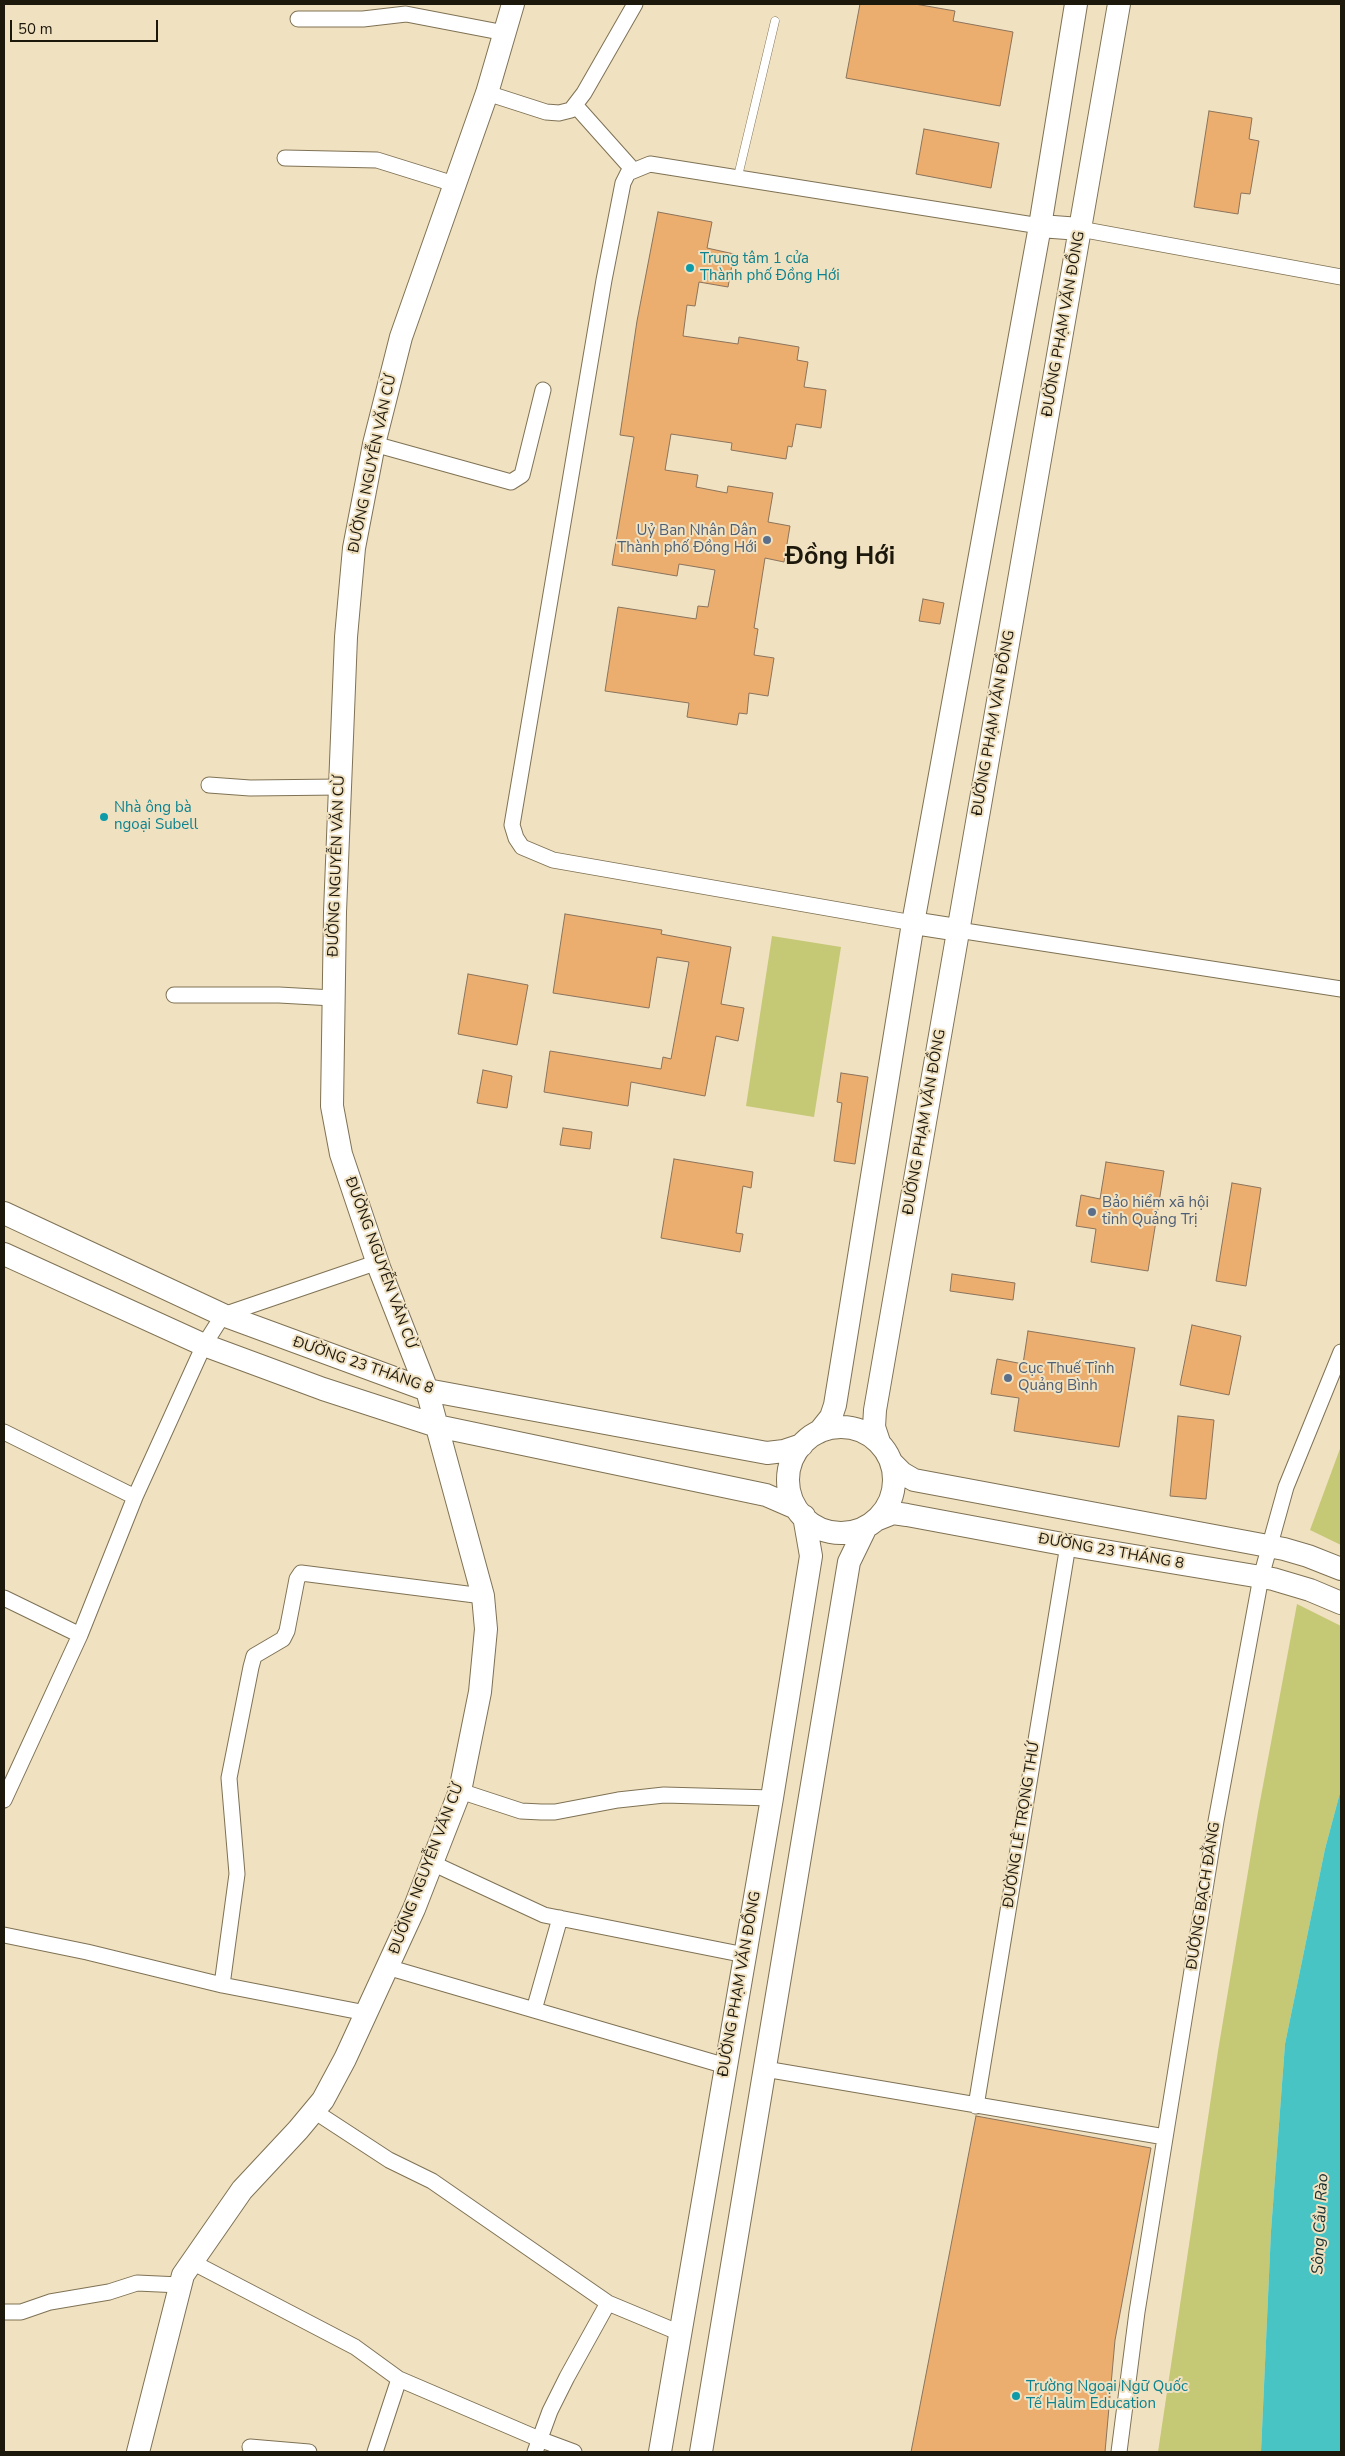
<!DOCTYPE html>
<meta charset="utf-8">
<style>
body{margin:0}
#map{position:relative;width:1345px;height:2456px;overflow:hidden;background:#f0e1c1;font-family:"Nunito Sans",sans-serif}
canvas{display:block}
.frame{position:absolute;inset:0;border:5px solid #1d180c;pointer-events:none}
.scale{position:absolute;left:10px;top:20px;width:148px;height:22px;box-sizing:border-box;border:2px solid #1d180c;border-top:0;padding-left:6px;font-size:15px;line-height:18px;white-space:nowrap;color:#1d180c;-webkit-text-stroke:4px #f0e1c1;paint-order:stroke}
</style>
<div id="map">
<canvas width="1345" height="2456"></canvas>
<div class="frame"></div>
<div class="scale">50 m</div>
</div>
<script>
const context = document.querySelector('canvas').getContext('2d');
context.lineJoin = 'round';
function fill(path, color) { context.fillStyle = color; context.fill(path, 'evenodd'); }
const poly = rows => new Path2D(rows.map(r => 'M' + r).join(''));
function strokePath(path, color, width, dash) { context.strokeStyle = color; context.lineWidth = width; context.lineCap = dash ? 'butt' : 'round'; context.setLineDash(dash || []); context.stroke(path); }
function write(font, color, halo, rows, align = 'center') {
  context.font = font + ' "Nunito Sans",sans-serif'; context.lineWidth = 4; context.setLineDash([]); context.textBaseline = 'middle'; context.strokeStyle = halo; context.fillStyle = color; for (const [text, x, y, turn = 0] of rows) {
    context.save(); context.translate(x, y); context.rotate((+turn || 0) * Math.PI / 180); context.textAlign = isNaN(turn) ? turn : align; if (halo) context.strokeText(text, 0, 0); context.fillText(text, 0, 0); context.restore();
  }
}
fill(poly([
 [772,936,841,947,814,1117,746,1106],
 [1341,1446,1341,1545,1310,1530],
 [1297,1604,1341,1626,1341,1789,1325,1849,1285,2044,1271,2231,1261,2452,1158,2452,1218,2051,1258,1812]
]), '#c5c875');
fill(poly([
 [1341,1789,1341,2452,1261,2452,1271,2231,1285,2044,1325,1849]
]), '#48c4c5');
const building = poly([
 [860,4,915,4,955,11,953,21,1013,32,1000,106,846,78,860,4],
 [1209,111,1252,118,1249,139,1259,141,1250,194,1241,193,1238,214,1194,207,1209,111],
 [924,129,999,143,991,188,916,174,924,129],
 [658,212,712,222,707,248,734,254,728,287,699,282,695,306,687,305,683,336,738,344,739,337,799,347,797,360,808,362,804,387,826,390,821,428,796,424,792,447,788,446,786,459,731,450,732,443,671,434,665,470,698,475,696,487,727,493,728,486,773,493,768,522,790,526,784,562,765,558,754,628,758,629,754,655,774,658,768,696,749,693,747,714,739,713,737,725,687,717,689,703,605,691,618,607,696,619,698,606,708,607,715,570,679,564,677,576,612,565,634,437,620,435,637,321,658,212],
 [923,599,944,603,940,624,919,621,923,599],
 [565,914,662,930,661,934,731,947,721,1004,744,1008,738,1041,716,1036,705,1096,631,1082,628,1106,544,1092,550,1051,661,1069,663,1057,671,1059,689,962,657,957,649,1008,553,993,565,914],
 [468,974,528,985,517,1045,458,1034,468,974],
 [483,1070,512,1076,507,1108,477,1103,483,1070],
 [841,1073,868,1077,855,1164,834,1161,842,1103,837,1102,841,1073],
 [563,1128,592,1132,590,1149,560,1145,563,1128],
 [674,1159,753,1172,751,1188,743,1186,736,1233,743,1234,740,1252,661,1238,674,1159],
 [1106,1162,1164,1171,1148,1271,1091,1262,1096,1229,1076,1226,1081,1195,1100,1199,1106,1162],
 [1232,1183,1261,1188,1246,1286,1216,1281,1232,1183],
 [952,1274,1015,1283,1013,1300,950,1291,952,1274],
 [1192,1325,1241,1336,1229,1395,1180,1385,1192,1325],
 [1028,1331,1135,1348,1119,1447,1014,1431,1019,1398,991,1394,997,1359,1023,1364,1028,1331],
 [1178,1416,1214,1420,1206,1499,1170,1496,1178,1416],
 [976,2116,1151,2148,1115,2340,1105,2452,911,2452,976,2116]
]);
fill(building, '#ebae6f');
strokePath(building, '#8b735b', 1);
const lane = poly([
 [738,176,775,21]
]);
const street = poly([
 [298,19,363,19,406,14,505,33],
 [487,93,546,112,559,113,571,110,584,93,635,4],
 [575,105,633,170],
 [285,158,377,160,454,184],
 [1080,229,1341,277],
 [374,444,511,482,522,475,543,390],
 [209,785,250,788,340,787],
 [913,923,553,860,522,847,516,838,512,825,604,280,623,183,628,173,650,164,1040,226],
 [958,930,1341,989],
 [174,995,279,995,333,998],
 [4,1432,135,1497],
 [4,1598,80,1635],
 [460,1791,521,1811,541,1812,555,1812,618,1800,664,1795,772,1798],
 [4,1800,80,1635,135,1497,204,1345,223,1315,378,1262],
 [432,1863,544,1915,745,1955],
 [4,1935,87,1952,222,1985,366,2013],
 [387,1967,726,2066],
 [222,1985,237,1874,229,1778,251,1667,254,1656,283,1639,287,1631,297,1579,301,1573,483,1596],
 [534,2010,560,1918],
 [765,2069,1165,2137],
 [976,2106,1068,1545],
 [314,2111,389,2160,432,2181,608,2303,680,2333],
 [192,2262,355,2347,399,2379,539,2439,574,2452],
 [4,2312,21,2312,50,2302,109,2292,137,2283,180,2285],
 [250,2447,309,2452],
 [375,2452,399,2379],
 [535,2452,550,2411,567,2377,608,2303],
 [1119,2452,1137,2312,1216,1821,1261,1577,1286,1487,1341,1352]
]);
const secondary = poly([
 [1040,226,1080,229],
 [913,923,958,930],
 [4,1213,223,1315,427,1390,767,1453,784,1451,802,1445],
 [4,1254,204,1345,323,1389,437,1426,766,1495,796,1508],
 '788 1480a53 53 0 1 1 106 0a53 53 0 1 1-106 0Z',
 [819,1432,831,1417,835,1405,913,923,1040,226,1076,4],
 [879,1442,874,1427,875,1410,1119,4],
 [891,1462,902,1473,914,1480,1284,1549,1308,1556,1341,1569],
 [878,1519,893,1513,907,1515,1068,1545,1273,1579,1310,1590,1341,1603],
 [138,2452,183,2275,242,2190,298,2130,323,2100,345,2059,414,1909,460,1791,480,1692,486,1629,483,1596,427,1390,380,1270,341,1154,332,1106,335,912,346,637,354,548,374,444,401,337,487,93,513,4],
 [660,2452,772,1798,811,1556,804,1516],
 [701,2452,849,1562,866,1527]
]);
strokePath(lane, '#7f7254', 9);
strokePath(street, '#7f7254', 17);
strokePath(secondary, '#7f7254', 24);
strokePath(lane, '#fff', 8);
strokePath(street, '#fff', 15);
strokePath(secondary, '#fff', 22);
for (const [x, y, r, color] of [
 [690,268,5,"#0f9aa8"],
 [767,540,5,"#5c6f8a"],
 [104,817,5,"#0f9aa8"],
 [1092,1212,5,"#5c6f8a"],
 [1008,1378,5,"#5c6f8a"],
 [1016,2396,5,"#0f9aa8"]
]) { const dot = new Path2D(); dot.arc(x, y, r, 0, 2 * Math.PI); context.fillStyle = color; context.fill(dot); strokePath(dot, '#f0e1c1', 2); }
write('15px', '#0d838f', '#f0e1c1', [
 ["Trung tâm 1 cửa",700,259],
 ["Thành phố Đồng Hới",700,276],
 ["Nhà ông bà",114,808],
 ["ngoại Subell",114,825],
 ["Trường Ngoại Ngữ Quốc",1026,2387],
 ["Tế Halim Education",1026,2404]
], 'left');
write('15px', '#1d180c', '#f0e1c1', [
 ["ĐƯỜNG PHẠM VĂN ĐỒNG",1064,324,-80],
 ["ĐƯỜNG NGUYỄN VĂN CỪ",373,464,-78],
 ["ĐƯỜNG PHẠM VĂN ĐỒNG",994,723,-80],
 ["ĐƯỜNG NGUYỄN VĂN CỪ",337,866,-88],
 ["ĐƯỜNG PHẠM VĂN ĐỒNG",925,1122,-80],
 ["ĐƯỜNG NGUYỄN VĂN CỪ",380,1263,70],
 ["ĐƯỜNG 23 THÁNG 8",363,1366,19],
 ["ĐƯỜNG 23 THÁNG 8",1111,1552,10],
 ["ĐƯỜNG LÊ TRỌNG THỨ",1022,1825,-81],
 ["ĐƯỜNG NGUYỄN VĂN CỪ",427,1869,-69],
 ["ĐƯỜNG BẠCH ĐẰNG",1204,1896,-81],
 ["ĐƯỜNG PHẠM VĂN ĐỒNG",740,1984,-80]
]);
write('15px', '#4e5e75', '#f0e1c1', [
 ["Uỷ Ban Nhân Dân",757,531,"right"],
 ["Thành phố Đồng Hới",757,548,"right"],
 ["Bảo hiểm xã hội",1102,1203],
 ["tỉnh Quảng Trị",1102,1220],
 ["Cục Thuế Tỉnh",1018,1369],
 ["Quảng Bình",1018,1386]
], 'left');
write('italic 16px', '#182e2e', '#f0e1c1', [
 ["Sông Cầu Rào",1321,2224,-87]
]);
write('bold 25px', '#1d180c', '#f0e1c1', [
 ["Đồng Hới",840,558]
]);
</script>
